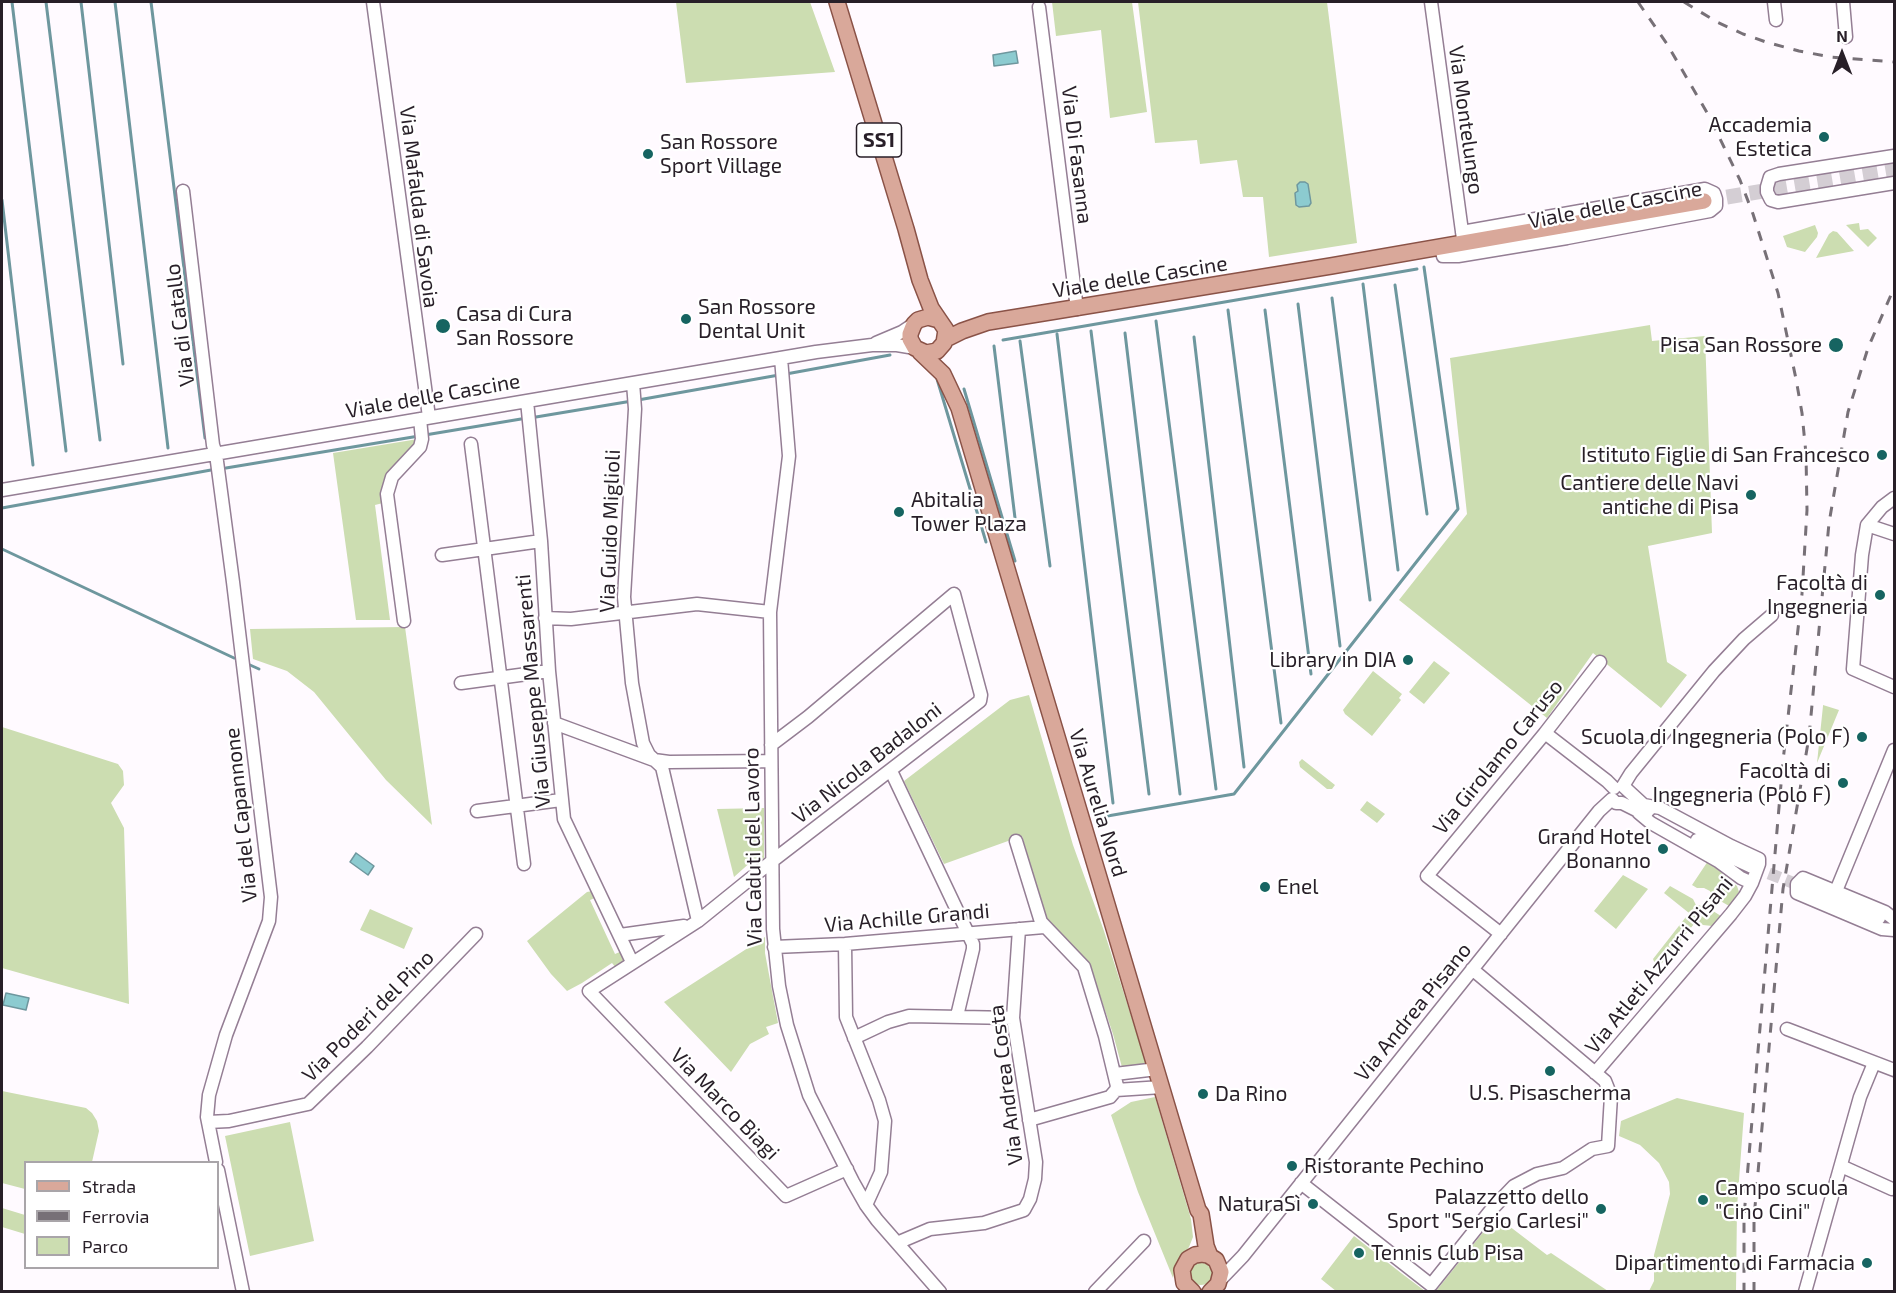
<!DOCTYPE html>
<meta charset="utf-8">
<style>
body{margin:0}
#map{position:relative;width:1896px;height:1293px;overflow:hidden;background:#fffaff;font-family:"Exo 2",sans-serif}
canvas{display:block}
.frame{position:absolute;inset:0;border:3px solid #281f28;pointer-events:none}
.legend{position:absolute;left:24px;top:1161px;width:195px;height:108px;box-sizing:border-box;background:#fff;border:2px solid #a9a5a9;margin:0;padding:8px 10px;list-style:none;font-size:18px;color:#281f28}
.legend li{display:flex;align-items:center;gap:12px;height:30px}
.legend b{width:30px;border:2px solid #a9a5a9}
.north{position:absolute;left:1812px;top:24px;width:60px;height:60px;-webkit-text-stroke:4px #fff;paint-order:stroke;rotate:0deg;font-size:16px;font-weight:700;line-height:24px;text-align:center;color:#281f28}
.north::after{content:'';display:block;margin:auto;width:21px;height:27px;background:#281f28;clip-path:polygon(50% 0,100% 100%,50% 72%,0 100%)}
</style>
<div id="map">
<canvas width="1896" height="1293"></canvas>
<div class="frame"></div>
<ul class="legend">
<li><b style="height:8px;background:#d9a89a"></b>Strada</li>
<li><b style="height:8px;background:#777077"></b>Ferrovia</li>
<li><b style="height:16px;background:#ccddb1"></b>Parco</li>
</ul>
<div class="north">N</div>
</div>
<script>
const context = document.querySelector('canvas').getContext('2d');
context.lineJoin = 'round';
function fill(path, color) { context.fillStyle = color; context.fill(path, 'evenodd'); }
const poly = rows => new Path2D(rows.map(r => 'M' + r).join(''));
function strokePath(path, color, width, dash) { context.strokeStyle = color; context.lineWidth = width; context.lineCap = dash ? 'butt' : 'round'; context.setLineDash(dash || []); context.stroke(path); }
function write(font, color, halo, rows, align = 'center') {
  context.font = font + ' "Exo 2",sans-serif'; context.lineWidth = 4.5; context.setLineDash([]); context.textBaseline = 'middle'; context.strokeStyle = halo; context.fillStyle = color; for (const [text, x, y, turn = 0] of rows) {
    context.save(); context.translate(x, y); context.rotate((+turn || 0) * Math.PI / 180); context.textAlign = isNaN(turn) ? turn : align; if (halo) context.strokeText(text, 0, 0); context.fillText(text, 0, 0); context.restore();
  }
}
fill(poly([
 [676,2,810,2,835,72,686,83],
 [1052,2,1132,2,1147,112,1110,118,1101,30,1056,36],
 [1138,2,1327,2,1357,243,1269,257,1263,197,1243,197,1237,160,1200,164,1197,140,1155,143],
 [1859,223,1860,230,1868,229,1877,238,1868,247,1846,225],
 [1815,225,1818,233,1817,237,1805,252,1787,247,1783,236],
 [1833,231,1837,232,1854,251,1816,258,1829,234],
 [1650,325,1652,341,1705,336,1712,533,1648,546,1667,662,1687,675,1661,708,1593,653,1547,718,1399,600,1467,514,1450,358],
 [418,439,417,443,384,481,381,494,383,503,375,505,390,620,356,620,333,453],
 [405,627,432,825,386,780,314,692,287,671,253,659,250,629],
 [1434,661,1450,673,1424,704,1409,692],
 [1373,671,1402,694,1399,698,1401,700,1372,736,1345,714,1343,710],
 [1029,695,1073,845,1104,931,1147,1066,1123,1071,1113,1034,1089,963,1047,922,1022,836,944,864,904,781,1010,700],
 [1823,705,1839,710,1817,763,1823,706],
 [2,727,118,764,123,771,124,785,111,803,124,828,129,1004,2,968],
 [1302,759,1335,785,1332,789,1327,789,1300,767,1299,762],
 [1367,801,1385,814,1377,823,1360,810],
 [764,808,764,858,758,866,753,860,734,877,717,809],
 [1708,861,1737,886,1739,892,1729,906,1712,896,1710,891,1704,888,1697,888,1692,885],
 [1623,875,1648,889,1616,929,1594,911],
 [1670,886,1693,899,1696,905,1705,906,1721,916,1712,926,1694,924,1657,969,1653,959,1689,913,1664,893],
 [592,891,597,897,590,900,615,954,622,951,626,960,616,968,612,963,582,983,567,991,551,974,527,941,587,892],
 [370,909,413,928,404,949,360,930],
 [765,937,765,953,778,1023,766,1027,769,1034,750,1044,731,1072,664,1002],
 [2,1091,86,1108,92,1113,97,1121,99,1131,92,1162,26,1162,25,1189,2,1183],
 [1155,1097,1191,1219,1193,1237,1189,1247,1176,1264,1173,1278,1138,1192,1111,1115,1131,1102],
 [1677,1098,1744,1113,1737,1207,1736,1291,1649,1291,1654,1281,1654,1255,1670,1194,1669,1182,1659,1163,1640,1145,1619,1136,1621,1121],
 [290,1122,314,1241,250,1256,225,1136],
 [2,1208,25,1215,25,1234,2,1227],
 [1496,1216,1547,1255,1551,1253,1608,1291,1436,1291],
 [1354,1236,1401,1273,1425,1291,1336,1291,1321,1279],
 '1190 1274a11 11 0 1 1 22 0a11 11 0 1 1-22 0Z'
]), '#ccddb1');
const water = poly([
 [1016,51,1018,63,994,66,993,55,1016,51],
 [1300,182,1305,182,1308,184,1311,203,1309,206,1299,207,1296,205,1295,193,1298,191,1297,185,1300,182],
 [356,853,374,866,368,875,350,862,356,853],
 [6,993,29,998,26,1010,3,1005,6,993]
]);
fill(water, '#8ccbd0');
strokePath(water, '#6e979e', 1.5);
strokePath(poly([
 [12,2,66,451],
 [46,2,100,440],
 [81,2,123,364],
 [115,2,168,448],
 [151,2,205,438],
 [2,200,33,465],
 [1363,284,1398,570],
 [1395,285,1427,514],
 [1332,298,1370,600],
 [1298,304,1340,646],
 [1228,310,1281,723],
 [1265,310,1311,674],
 [1156,321,1216,789],
 [1091,331,1149,794],
 [1125,333,1180,794],
 [1057,334,1113,803],
 [1194,337,1244,767],
 [1003,340,1417,269],
 [1020,341,1050,566],
 [994,346,1015,518],
 [786,374,890,355],
 [937,379,986,542],
 [964,389,1015,561],
 [638,400,779,375],
 [536,417,632,401],
 [425,435,521,419],
 [226,468,419,436],
 [2,508,211,470],
 [2,549,234,658],
 [250,665,259,669],
 [1096,818,1234,794,1458,509,1424,267]
]), '#6e979e', 3);
strokePath(poly([
 [1752,867,1804,887]
]), '#d4ced4', 12, [12, 6]);
strokePath(poly([
 [1704,201,1894,169]
]), '#d4ced4', 15, [15, 8]);
const minor = poly([
 [373,2,429,417],
 [1431,2,1463,239],
 [1774,2,1776,20],
 [1843,2,1846,37],
 [1039,7,1077,309],
 [1894,156,1779,174,1770,177,1767,187,1767,192,1771,200,1778,202,1894,183],
 [183,191,213,445,216,454,233,582,271,897,269,921,226,1035,209,1095,207,1117,216,1162],
 [1441,247,1443,256,1458,256,1567,238,1710,211,1716,206,1716,199,1714,193,1705,189,1462,232],
 [876,343,902,332,914,324],
 [781,358,789,456,770,612,773,929,779,986,787,1025,809,1095,853,1182,866,1205,877,1220,940,1292],
 [633,383,635,409,624,597,632,683,643,743,649,755,662,767,698,921],
 [527,401,541,541,549,671,564,819,632,962],
 [471,444,524,864],
 [2,490,816,352,872,345,897,345,915,348],
 [1894,498,1882,507,1867,525,1862,555,1853,669,1894,687],
 [1867,525,1894,534],
 [442,555,541,541],
 [545,618,571,619,697,604,770,612],
 [404,621,387,494,392,477,420,447,422,439,420,419],
 [461,683,549,671],
 [554,723,654,760,669,762,771,761],
 [1545,733,1607,781,1614,788],
 [771,745,808,717,954,594,981,695,980,701,771,862,698,921,589,991,786,1196,847,1169],
 [891,771,973,944,973,949,957,1016],
 [1623,786,1631,773,1714,671,1744,639,1772,615],
 [1623,786,1649,810],
 [1612,799,1616,803,1622,803,1646,815],
 [477,811,561,800],
 [1639,813,1651,823,1718,861,1741,878,1752,883,1759,864,1759,859,1731,846,1660,808,1644,805],
 [1697,840,1724,854,1752,867],
 [1016,841,1041,922,1084,967,1105,1036,1117,1086,1116,1090,1110,1097,1029,1120],
 [1805,888,1879,918],
 [1836,891,1894,750],
 [1894,919,1885,912,1803,878,1797,884,1797,893,1882,929,1894,930],
 [1501,934,1427,876,1545,733,1600,662],
 [620,935,684,926],
 [845,944,846,1017,879,1100,885,1121,881,1172,866,1205],
 [774,947,845,944,1044,927],
 [1787,1029,1894,1070],
 [854,1038,888,1022,909,1016,1013,1018],
 [1595,1073,1731,914,1745,896,1752,883],
 [1115,1074,1157,1069],
 [1116,1090,1162,1087],
 [208,1122,229,1121,308,1104,367,1047,476,934],
 [1841,1166,1892,1189],
 [218,1170,243,1292],
 [1301,1183,1431,1285,1491,1210,1514,1186,1537,1174,1563,1168,1592,1149,1608,1146,1611,1096,1605,1081,1472,969],
 [897,1243,930,1229,984,1223,1024,1210,1030,1199,1035,1179,1036,1162,1013,1018,1019,929],
 [1220,1280,1243,1256,1599,811,1612,799],
 [1095,1292,1144,1241],
 [1805,1292,1860,1097,1874,1063]
]);
const major = poly([
 [837,2,906,229,920,280,931,308,946,330,944,343,937,351,926,353,915,348,910,339,910,334,914,324,918,320,928,317,939,320],
 [946,339,962,331,988,322,1331,266,1704,201],
 [920,352,943,374,959,408,1198,1210,1201,1214,1206,1246,1210,1256],
 [1193,1292,1184,1283,1182,1270,1188,1259,1195,1255,1202,1254,1208,1255,1216,1260,1221,1272,1218,1284,1210,1292]
]);
strokePath(minor, '#947e94', 15);
strokePath(major, '#8a5247', 18);
strokePath(minor, '#fff', 12);
strokePath(major, '#d9a89a', 15);
strokePath(poly([
 [1638,2,1667,44,1709,116,1740,180,1753,214,1778,293,1796,379,1802,413,1806,454,1807,510,1802,594,1783,761,1748,1167,1744,1217,1744,1292],
 [1684,2,1717,22,1743,34,1766,42,1799,51,1831,57,1894,62],
 [1754,1292,1754,1218,1783,889,1809,737,1829,523,1848,412,1868,348,1894,288]
]), '#777077', 3, [10, 10]);
for (const [x, y, r, color] of [
 [1824,137,6,"#166461"],
 [648,154,6,"#166461"],
 [686,319,6,"#166461"],
 [443,326,8,"#166461"],
 [1836,345,8,"#166461"],
 [1882,455,6,"#166461"],
 [1751,495,6,"#166461"],
 [899,512,6,"#166461"],
 [1880,595,6,"#166461"],
 [1408,660,6,"#166461"],
 [1862,737,6,"#166461"],
 [1843,783,6,"#166461"],
 [1663,849,6,"#166461"],
 [1265,887,6,"#166461"],
 [1550,1071,6,"#166461"],
 [1203,1094,6,"#166461"],
 [1292,1166,6,"#166461"],
 [1703,1200,6,"#166461"],
 [1313,1204,6,"#166461"],
 [1601,1209,6,"#166461"],
 [1359,1253,6,"#166461"],
 [1867,1263,6,"#166461"]
]) { const dot = new Path2D(); dot.arc(x, y, r, 0, 2 * Math.PI); context.fillStyle = color; context.fill(dot); strokePath(dot, '#fff', 2); }
for (const [x, y, w] of [
 [879,140,45]
]) { const box = new Path2D(); box.roundRect(x - w / 2, y - 17, w, 34, 4.5); context.fillStyle = '#fff'; context.fill(box); strokePath(box, '#281f28', 1.5); }
write('bold 20px', '#281f28', null, [
 ["SS1",879,140]
]);
write('21px', '#281f28', '#fff', [
 ["Via Montelungo",1466,120,82],
 ["Via Di Fasanna",1077,155,83],
 ["Viale delle Cascine",1615,205,-11],
 ["Via Mafalda di Savoia",419,207,83],
 ["Viale delle Cascine",1140,277,-9],
 ["Via di Catallo",180,325,-97],
 ["Viale delle Cascine",433,396,-10],
 ["Via Guido Miglioli",610,531,-88],
 ["Via Giuseppe Massarenti",533,691,-95],
 ["Via Girolamo Caruso",1498,757,-51],
 ["Via Nicola Badaloni",867,763,-38],
 ["Via Aurelia Nord",1098,803,73],
 ["Via del Capannone",241,815,-96],
 ["Via Caduti del Lavoro",753,847,-91],
 ["Via Achille Grandi",907,918,-5],
 ["Via Atleti Azzurri Pisani",1659,965,-51],
 ["Via Andrea Pisano",1413,1012,-51],
 ["Via Poderi del Pino",368,1016,-45],
 ["Via Andrea Costa",1006,1085,-97],
 ["Via Marco Biagi",725,1104,46]
]);
write('21px', '#281f28', '#fff', [
 ["Accademia",1812,125],
 ["Estetica",1812,149],
 ["San Rossore",660,142,"left"],
 ["Sport Village",660,166,"left"],
 ["San Rossore",698,307,"left"],
 ["Dental Unit",698,331,"left"],
 ["Casa di Cura",456,314,"left"],
 ["San Rossore",456,338,"left"],
 ["Pisa San Rossore",1822,345],
 ["Istituto Figlie di San Francesco",1870,455],
 ["Cantiere delle Navi",1739,483],
 ["antiche di Pisa",1739,507],
 ["Abitalia",911,500,"left"],
 ["Tower Plaza",911,524,"left"],
 ["Facoltà di",1868,583],
 ["Ingegneria",1868,607],
 ["Library in DIA",1396,660],
 ["Scuola di Ingegneria (Polo F)",1850,737],
 ["Facoltà di",1831,771],
 ["Ingegneria (Polo F)",1831,795],
 ["Grand Hotel",1651,837],
 ["Bonanno",1651,861],
 ["Enel",1277,887,"left"],
 ["U.S. Pisascherma",1550,1093,"center"],
 ["Da Rino",1215,1094,"left"],
 ["Ristorante Pechino",1304,1166,"left"],
 ["Campo scuola",1715,1188,"left"],
 ["\"Cino Cini\"",1715,1212,"left"],
 ["Palazzetto dello",1589,1197],
 ["Sport \"Sergio Carlesi\"",1589,1221],
 ["NaturaSì",1301,1204],
 ["Tennis Club Pisa",1371,1253,"left"],
 ["Dipartimento di Farmacia",1855,1263]
], 'right');
</script>
